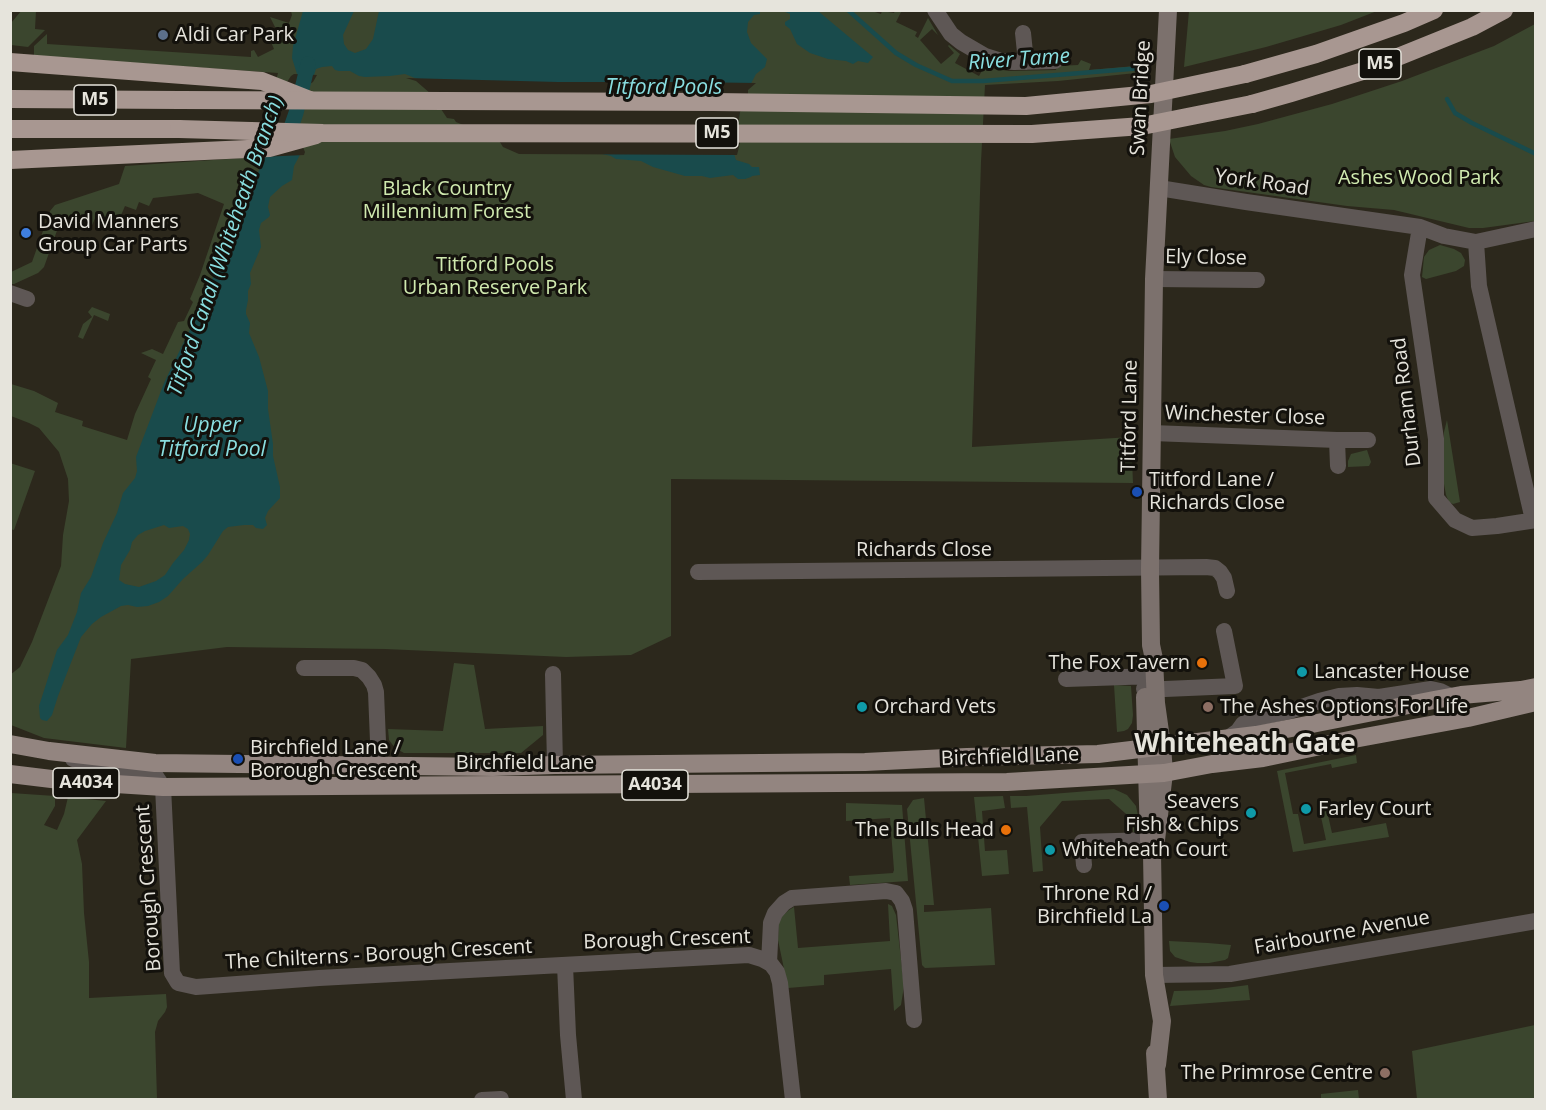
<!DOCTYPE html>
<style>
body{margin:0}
#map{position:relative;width:1546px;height:1110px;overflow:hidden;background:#2c281c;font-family:"Open Sans",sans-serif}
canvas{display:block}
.frame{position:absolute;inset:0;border:12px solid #e6e4dc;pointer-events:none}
</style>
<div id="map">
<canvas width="1546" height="1110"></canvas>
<div class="frame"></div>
</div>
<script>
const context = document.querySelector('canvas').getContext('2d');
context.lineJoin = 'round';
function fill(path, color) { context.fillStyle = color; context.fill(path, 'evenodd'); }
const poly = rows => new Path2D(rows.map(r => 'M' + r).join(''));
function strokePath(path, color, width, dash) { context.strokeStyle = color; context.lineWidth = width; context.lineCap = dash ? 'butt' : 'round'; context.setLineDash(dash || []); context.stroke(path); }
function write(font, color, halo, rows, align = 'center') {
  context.font = font + ' "Open Sans",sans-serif'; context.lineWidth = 6; context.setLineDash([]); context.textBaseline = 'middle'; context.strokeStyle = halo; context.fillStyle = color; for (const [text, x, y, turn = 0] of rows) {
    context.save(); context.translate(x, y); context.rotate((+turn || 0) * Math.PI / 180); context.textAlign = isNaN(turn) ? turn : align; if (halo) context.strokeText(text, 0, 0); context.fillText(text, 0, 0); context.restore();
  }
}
fill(poly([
 [22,10,36,11,35,29,45,30,28,47,11,45,11,23],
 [875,10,875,12,881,14,882,11,894,13,895,11,902,10,896,22,917,32,915,36,918,38,928,18,938,35,932,29,920,40,941,64,954,53,948,46,949,45,960,54,955,63,979,76,984,67,1009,71,1056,70,1057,66,1078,65,1081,60,1091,64,1089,70,1147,65,1146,72,1058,81,985,85,981,162,972,447,1131,437,1133,483,671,479,671,636,631,655,566,657,385,649,227,647,131,659,126,748,44,738,11,725,10,675,20,667,32,642,61,566,63,535,69,501,68,479,59,452,39,428,29,423,11,416,11,384,34,391,58,403,55,412,83,421,82,426,127,440,135,414,151,379,148,377,156,360,141,353,152,349,163,354,178,322,184,321,193,302,190,299,200,275,224,204,198,193,153,198,149,206,139,202,136,210,125,206,119,220,109,216,107,221,96,216,90,230,77,225,70,229,59,225,44,267,38,273,14,284,11,284,11,272,32,262,50,211,55,205,119,184,125,166,257,157,278,73,34,56,34,46,47,34,47,44,251,57,251,51,254,50,258,57,274,49,271,42,280,37,270,17,289,23,292,15,291,11],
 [1189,11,1189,10,1377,11,1341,25,1266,47,1184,67],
 [1535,24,1535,221,1483,228,1469,228,1394,210,1347,206,1211,187,1204,185,1191,176,1175,157,1169,139,1225,131,1258,124,1332,104,1402,81,1494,46],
 [1440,245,1454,249,1461,253,1465,260,1464,266,1456,271,1426,279,1422,277,1424,257,1429,250],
 [92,307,110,314,108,321,94,315,83,339,78,337,83,324,92,317,88,312],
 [1447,420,1460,502,1453,504,1449,502,1446,495,1444,484,1444,432],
 [1367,450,1371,462,1369,466,1348,467,1348,461,1351,454],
 [10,463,35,471,14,530,10,529],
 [454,663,474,665,485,729,543,726,543,735,521,753,404,753,395,748,389,740,388,729,443,731],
 [1114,685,1131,686,1133,715,1132,723,1128,729,1124,731,1117,732],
 [1356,755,1357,763,1332,768,1331,764,1285,773,1293,814,1298,814,1304,844,1326,840,1318,803,1325,802,1332,833,1386,823,1389,837,1293,852,1277,771],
 [1114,789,1127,795,1136,806,1138,816,1139,832,1133,832,1133,820,1109,799,1062,801,1040,827,1043,871,1033,872,1027,807,1011,808,1010,796,1026,796],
 [11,793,55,796,55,806,44,825,57,830,64,814,68,797,106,801,77,840,82,864,84,913,89,962,89,998,166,994,167,1007,165,1012,158,1021,155,1032,157,1099,11,1099],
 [1003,796,1005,808,982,811,985,851,1007,850,1009,874,982,876,974,797],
 [924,798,934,905,924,905,924,912,991,908,995,965,925,968,922,965,907,809,913,800],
 [846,803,902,805,908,881,850,885,849,876,893,873,894,870,890,818,846,821],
 [888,904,892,906,896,915,904,986,901,1005,894,1011,891,969,824,975,824,985,788,988,778,940,779,919,789,910,794,907,798,948,890,941],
 [1169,941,1208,943,1231,945,1228,958,1225,960,1209,963,1197,963,1190,962,1175,957,1170,951],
 [1248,985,1250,1000,1170,1006,1174,991,1210,990],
 [1535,1025,1535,1099,1417,1099,1412,1051],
 [1358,1090,1359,1099,1321,1099,1321,1094]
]), '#3b462e');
fill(poly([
 [303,11,354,11,343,35,344,44,348,50,355,53,366,49,373,39,379,11,760,11,760,14,754,15,748,22,747,32,751,43,767,59,765,67,756,74,741,103,734,154,736,160,749,164,752,167,759,167,760,175,752,176,751,177,745,179,738,179,733,175,710,178,702,176,685,176,653,167,641,161,616,159,611,156,602,154,405,74,390,76,365,77,359,76,350,71,339,71,335,70,332,66,322,67,316,69,314,75,305,82,287,142,302,151,294,166,292,180,282,186,270,197,268,207,270,215,269,217,261,223,259,230,261,247,250,273,251,284,248,291,248,300,246,310,246,314,250,323,249,333,259,357,268,391,268,409,273,444,273,456,280,487,280,498,268,511,265,518,267,525,263,529,256,528,253,525,244,525,228,527,223,531,208,555,202,562,183,579,168,596,159,602,148,606,137,607,128,605,121,606,101,617,92,624,81,637,58,696,52,715,47,721,42,720,40,718,39,706,57,650,68,635,77,612,81,593,91,577,103,543,117,513,123,493,135,478,137,471,136,457,164,383,195,319,264,159,290,83,297,74,292,58,293,46],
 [164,525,169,528,183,526,188,529,190,534,189,540,184,550,173,563,165,575,156,581,139,587,125,584,119,580,121,565,130,550,132,542,138,535,145,531],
 [783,11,818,11,873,57,868,63,858,61,853,64,846,61,828,59,810,53,797,44,790,29,785,25,785,22,790,19,790,14]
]), '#194b4c');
fill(poly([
 [294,74,317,75,313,82,305,87,290,140,302,145,305,152,304,155,261,157,287,82,291,76],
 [677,77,685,77,686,82,756,83,748,90,748,97,740,112,737,136,740,143,737,155,519,154,503,147,498,139,456,122,454,119,447,118,431,94,416,81,406,78,558,82,677,82]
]), '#2c281c');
strokePath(poly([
 [848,10,896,53,916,65,952,81,983,81,1142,68],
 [1447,99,1455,113,1472,123,1536,154]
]), '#194b4c', 4.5);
strokePath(poly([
 [286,142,296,113,308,64]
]), '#194b4c', 15);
strokePath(poly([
 [935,10,951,34,961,42,985,56,1001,61,1014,62,1055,61],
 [1023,33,1026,62],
 [1159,188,1246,202,1420,227,1444,236,1476,242,1536,229],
 [1420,227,1412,275,1436,439,1436,498,1455,520,1472,528,1497,526,1536,520],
 [1476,242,1479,286,1533,520],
 [1154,279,1257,280],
 [10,293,27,299],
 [1152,433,1337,440],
 [1338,466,1337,440,1368,440],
 [698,572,1206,567,1215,568,1220,572,1224,578,1227,591],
 [304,668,354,668,362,670,369,677,374,685,376,692,379,766],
 [553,674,555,765],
 [1066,679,1154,676],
 [1144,689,1165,689,1235,686,1224,631],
 [1228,738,1238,731,1243,724,1250,720,1290,711,1319,701,1339,696,1357,695,1379,697,1431,689,1440,691,1452,697],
 [73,759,101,768,155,775,163,787,172,973,178,983,196,987,319,978,749,955,762,959,771,964,777,972,780,983,793,1100],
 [1084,865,1082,842,1149,840],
 [769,963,771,923,775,913,784,903,792,898,886,891,896,893,902,901,905,910,914,1020],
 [565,965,568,1035,574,1100],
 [1154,975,1230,974,1536,921],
 [482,1100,501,1099]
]), '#5e5755', 16);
strokePath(poly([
 [1145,697,1149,840,1152,853,1154,975,1162,1021,1157,1065],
 [1152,853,1156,840,1164,773,1162,746,1156,703,1154,659,1151,645,1150,569,1154,279,1168,10],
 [1155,1053,1158,1100]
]), '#7c716d', 18);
strokePath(poly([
 [10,744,49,751,155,763,493,767,555,765,865,762,967,757,1098,754,1256,735,1434,700,1461,695,1521,690,1536,687],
 [10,774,68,781,163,787,1007,782,1164,773,1212,764,1263,758,1354,739,1468,718,1536,702]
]), '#938580', 18);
strokePath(poly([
 [10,62,262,81,310,100],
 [1245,74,1316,54,1404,23,1434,10],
 [10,99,180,100],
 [1252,104,1291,93,1363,71,1472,27,1504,10],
 [10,129,179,129],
 [10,160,269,148,316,135]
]), '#a89791', 18);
strokePath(poly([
 [180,100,713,102,1026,106,1151,94,1245,74],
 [179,129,323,133,1032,134,1142,126,1252,104]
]), '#a89791', 18);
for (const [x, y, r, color] of [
 [163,35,6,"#5c6f8a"],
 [26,233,6,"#3f7fe0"],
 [1137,492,6,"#1a4fb4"],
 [1202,663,6,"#e8710a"],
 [1302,672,6,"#0f9aa8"],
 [862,707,6,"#0f9aa8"],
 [1208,707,6,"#8d6e63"],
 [238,759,6,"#1a4fb4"],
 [1306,809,6,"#0f9aa8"],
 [1251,813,6,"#0f9aa8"],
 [1006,830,6,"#e8710a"],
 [1050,850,6,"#0f9aa8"],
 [1164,906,6,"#1a4fb4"],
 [1385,1073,6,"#8d6e63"]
]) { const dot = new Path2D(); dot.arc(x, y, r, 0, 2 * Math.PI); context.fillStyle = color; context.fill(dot); strokePath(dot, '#13110c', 2); }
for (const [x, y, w] of [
 [1380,64,42],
 [95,100,42],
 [717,133,42],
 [86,783,66],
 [655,785,66]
]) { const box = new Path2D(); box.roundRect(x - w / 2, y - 15, w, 30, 4.5); context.fillStyle = '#13110c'; context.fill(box); strokePath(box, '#e6e4dc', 1.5); }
write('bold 18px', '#e6e4dc', null, [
 ["M5",1380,64],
 ["M5",95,100],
 ["M5",717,133],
 ["A4034",86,783],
 ["A4034",655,785]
]);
write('20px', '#e6e4dc', '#13110c', [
 ["Aldi Car Park",175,35],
 ["David Manners",38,222],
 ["Group Car Parts",38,245],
 ["Titford Lane /",1149,480],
 ["Richards Close",1149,503],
 ["The Fox Tavern",1190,663,"right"],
 ["Lancaster House",1314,672],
 ["Orchard Vets",874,707],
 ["The Ashes Options For Life",1220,707],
 ["Birchfield Lane /",250,748],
 ["Borough Crescent",250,771],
 ["Seavers",1239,802,"right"],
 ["Fish & Chips",1239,825,"right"],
 ["Farley Court",1318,809],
 ["The Bulls Head",994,830,"right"],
 ["Whiteheath Court",1062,850],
 ["Throne Rd /",1152,894,"right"],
 ["Birchfield La",1152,917,"right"],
 ["The Primrose Centre",1373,1073,"right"]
], 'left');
write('20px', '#e6e4dc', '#13110c', [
 ["Swan Bridge",1141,98,-87],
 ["York Road",1262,183,8],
 ["Ely Close",1206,258,1],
 ["Durham Road",1407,402,-97],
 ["Titford Lane",1130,416,-89],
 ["Winchester Close",1245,416,2],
 ["Richards Close",924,550],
 ["Birchfield Lane",1010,757,-2],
 ["Birchfield Lane",525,763],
 ["Borough Crescent",149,888,-94],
 ["Fairbourne Avenue",1342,933,-10],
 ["Borough Crescent",667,940,-2],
 ["The Chilterns - Borough Crescent",379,955,-3]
]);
write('20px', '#d0eaaf', '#13110c', [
 ["Ashes Wood Park",1419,178],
 ["Black Country",447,189],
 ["Millennium Forest",447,212],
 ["Titford Pools",495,265],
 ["Urban Reserve Park",495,288]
]);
write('italic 21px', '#89dee0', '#13110c', [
 ["River Tame",1019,60,-4],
 ["Titford Pools",664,88],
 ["Titford Canal (Whiteheath Branch)",226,246,-71],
 ["Upper",212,426],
 ["Titford Pool",212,450]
]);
write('bold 26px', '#e6e4dc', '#13110c', [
 ["Whiteheath Gate",1245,745]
]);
</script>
